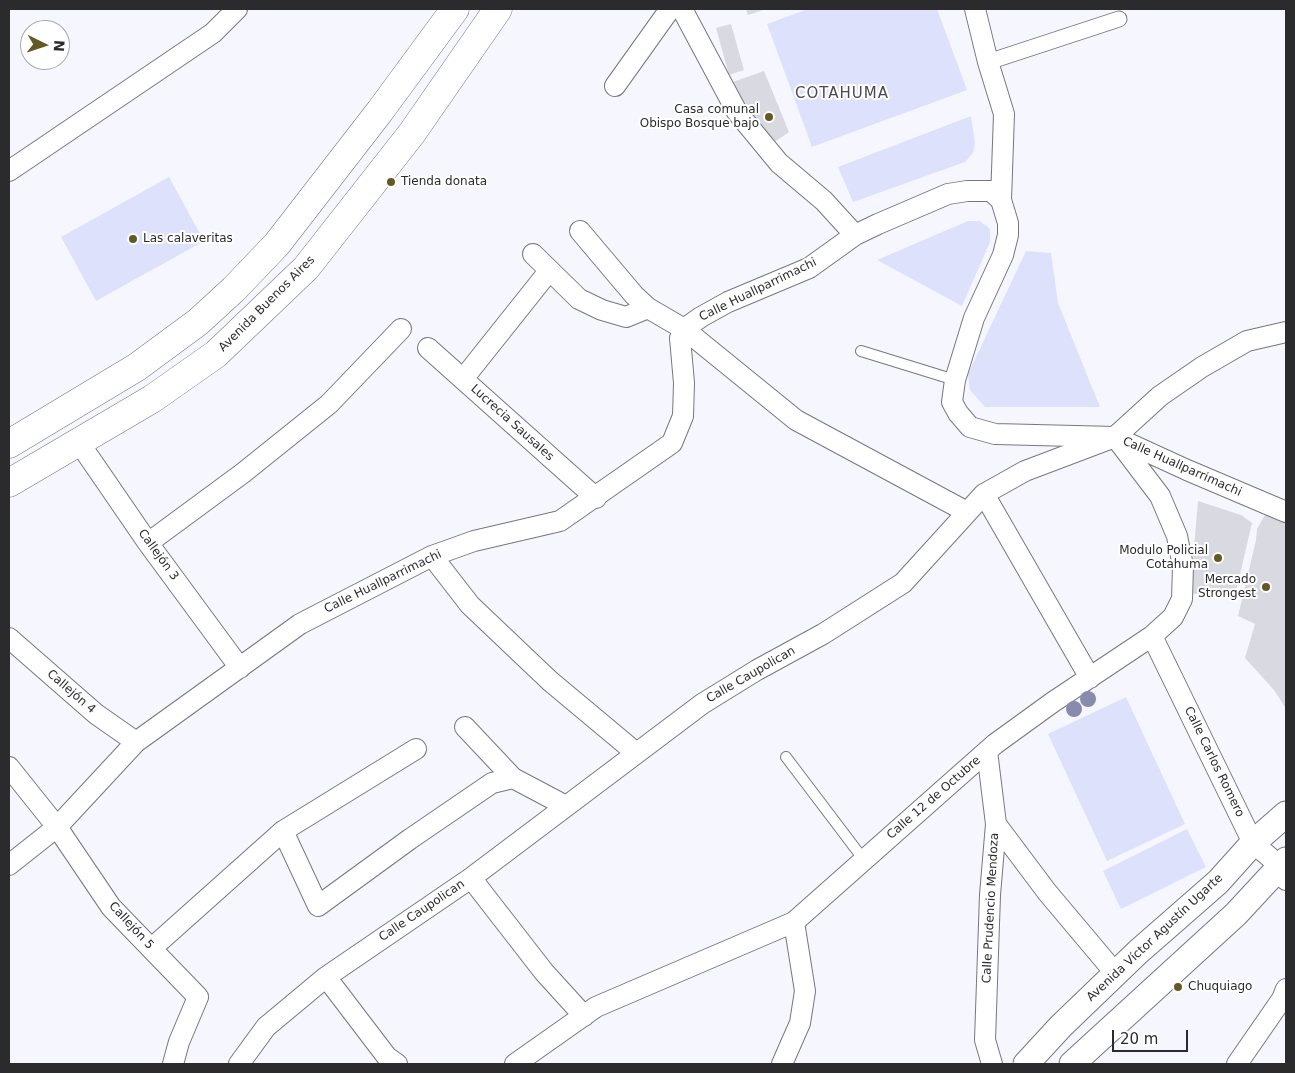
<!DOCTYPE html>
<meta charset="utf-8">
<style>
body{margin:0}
#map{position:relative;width:1295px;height:1073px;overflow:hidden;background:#f6f7fe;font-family:"DejaVu Sans",sans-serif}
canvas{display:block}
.frame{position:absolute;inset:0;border:10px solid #2b2b2e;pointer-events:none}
.north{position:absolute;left:20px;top:20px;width:50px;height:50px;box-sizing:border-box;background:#fff;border:1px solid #aaaaab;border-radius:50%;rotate:94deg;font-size:14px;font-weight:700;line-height:20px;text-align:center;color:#2b2b2e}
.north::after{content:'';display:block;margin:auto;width:18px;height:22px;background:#635925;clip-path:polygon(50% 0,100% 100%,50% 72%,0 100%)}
.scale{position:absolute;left:1112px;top:1030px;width:76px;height:22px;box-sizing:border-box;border:2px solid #2b2b2e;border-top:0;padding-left:6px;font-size:15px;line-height:18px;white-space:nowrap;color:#2b2b2e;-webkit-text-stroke:4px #fff;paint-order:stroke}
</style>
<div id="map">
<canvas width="1295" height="1073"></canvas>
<div class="frame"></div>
<div class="north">N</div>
<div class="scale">20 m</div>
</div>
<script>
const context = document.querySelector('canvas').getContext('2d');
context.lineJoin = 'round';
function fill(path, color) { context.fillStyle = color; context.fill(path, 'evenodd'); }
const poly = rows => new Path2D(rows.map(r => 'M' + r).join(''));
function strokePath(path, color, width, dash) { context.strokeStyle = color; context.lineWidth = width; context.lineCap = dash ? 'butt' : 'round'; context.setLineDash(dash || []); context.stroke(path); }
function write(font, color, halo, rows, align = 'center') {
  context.font = font + ' "DejaVu Sans",sans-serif'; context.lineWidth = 4; context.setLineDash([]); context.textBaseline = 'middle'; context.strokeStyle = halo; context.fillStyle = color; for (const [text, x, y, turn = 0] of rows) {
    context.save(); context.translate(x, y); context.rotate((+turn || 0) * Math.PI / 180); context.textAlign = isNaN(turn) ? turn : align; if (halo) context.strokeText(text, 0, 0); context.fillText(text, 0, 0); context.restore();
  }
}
fill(poly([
 [808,9,937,9,967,90,812,147,767,24],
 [971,116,975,143,973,153,965,162,853,202,838,167],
 [169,177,204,241,96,301,61,237],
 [968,221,980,221,990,229,990,242,962,306,877,260],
 [1026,251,1051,253,1058,303,1100,407,985,407,970,390,968,374],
 [1126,697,1185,824,1107,861,1048,734],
 [1187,829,1206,867,1121,909,1103,871]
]), '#dde1fc');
fill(poly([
 [746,9,766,9,748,15],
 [731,24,744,70,729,75,716,28],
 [764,71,789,132,773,143,730,83],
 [1198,501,1241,515,1252,523,1234,600,1190,593],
 [1267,511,1286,519,1286,709,1274,690,1245,658,1255,624,1238,616,1256,540,1257,529]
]), '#d9dae1');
const service = poly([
 [861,351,955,380],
 [786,757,864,860]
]);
const pedestrian = poly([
 [988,62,1119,19]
]);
const minor = poly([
 [682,9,737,112,779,163,824,201,855,235],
 [975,9,988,62,1004,114,1001,200],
 [615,86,670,9],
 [9,171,213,33,237,9],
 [580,231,634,295,648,308,684,329,796,420,967,512],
 [533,254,579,299,602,310,626,317,648,308],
 [428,348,596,498],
 [463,379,549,271],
 [78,441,148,543,240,668],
 [984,494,1090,678],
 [148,543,243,473,329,404,401,329],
 [432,556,470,605,550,681,635,752],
 [1152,636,1253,843,1280,866,1286,880],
 [9,638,96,714,136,742],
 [465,727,513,778,566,806],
 [987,751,996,824,990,895,985,1040,992,1064],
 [9,767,57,827,111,907,198,997,179,1042,173,1064],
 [996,824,1047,892,1116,974],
 [283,831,318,906,410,839,492,783,513,778],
 [9,865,57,827,136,742,300,624,432,556,474,541,560,521,672,443,683,416,684,383,680,338,684,329,701,317,728,302,809,268,855,235,878,224,948,194,967,191,991,191,1001,200,1008,223,1008,235,1003,255,974,318,955,380,952,402,958,413,970,427,995,434,1115,437,1187,470,1286,512],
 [471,878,544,972,584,1016],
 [152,948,283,831,416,749],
 [326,977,387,1057,397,1064],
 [239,1064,266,1027,326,977,471,878,702,704,757,670,823,634,903,583,984,494,1025,471,1115,437,1160,396,1202,367,1247,341,1286,332],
 [515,1064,596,1007,794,922,995,744,1053,702,1152,636,1173,617,1182,599,1183,566,1177,536,1160,496,1116,438],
 [782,1064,800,1023,805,991,794,922],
 [1237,1064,1282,999,1286,989]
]);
const tertiary = poly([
 [1026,1064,1061,1026,1138,952,1218,882,1253,843,1286,814],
 [1072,1064,1236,914,1286,860]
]);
const secondary = poly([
 [9,444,137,367,198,322,234,289,277,244,380,111,455,9],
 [9,483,152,399,216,354,306,268,412,133,498,9]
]);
strokePath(service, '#77787e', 12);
strokePath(pedestrian, '#77787e', 17);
strokePath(minor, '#77787e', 22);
strokePath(tertiary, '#77787e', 27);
strokePath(secondary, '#77787e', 29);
strokePath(service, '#fff', 10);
strokePath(pedestrian, '#fff', 15);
strokePath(minor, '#fff', 20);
strokePath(tertiary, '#fff', 25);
strokePath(secondary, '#fff', 28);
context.fillStyle = '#898bae';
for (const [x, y] of [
 [1088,699],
 [1074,709]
]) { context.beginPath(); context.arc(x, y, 8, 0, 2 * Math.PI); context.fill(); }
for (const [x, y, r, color] of [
 [769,117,5,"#635925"],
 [391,182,5,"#635925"],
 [133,239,5,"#635925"],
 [1218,558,5,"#635925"],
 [1266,587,5,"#635925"],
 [1178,987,5,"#635925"]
]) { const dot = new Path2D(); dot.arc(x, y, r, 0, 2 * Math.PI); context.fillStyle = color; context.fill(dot); strokePath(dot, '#fff', 2); }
write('12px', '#2b2b2e', '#fff', [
 ["Casa comunal",759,110],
 ["Obispo Bosque bajo",759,124],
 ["Tienda donata",401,182,"left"],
 ["Las calaveritas",143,239,"left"],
 ["Modulo Policial",1208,551],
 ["Cotahuma",1208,565],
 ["Mercado",1256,580],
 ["Strongest",1256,594],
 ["Chuquiago",1188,987,"left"]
], 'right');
write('12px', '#2b2b2e', '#fff', [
 ["Calle Huallparrimachi",758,290,-26],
 ["Avenida Buenos Aires",267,304,-45],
 ["Lucrecia Sausales",512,423,42],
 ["Calle Huallparrimachi",1182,467,24],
 ["Callejón 3",158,555,54],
 ["Calle Huallparrimachi",383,582,-26],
 ["Calle Caupolican",751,675,-30],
 ["Callejón 4",71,692,41],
 ["Calle Carlos Romero",1214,762,64],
 ["Calle 12 de Octubre",934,798,-41],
 ["Calle Prudencio Mendoza",991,908,-87],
 ["Calle Caupolican",422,911,-34],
 ["Callejón 5",131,926,47],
 ["Avenida Víctor Agustín Ugarte",1155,938,-43]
]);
context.letterSpacing = '1px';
write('15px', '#4a4a50', '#fff', [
 ["COTAHUMA",842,94]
]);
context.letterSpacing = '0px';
</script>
